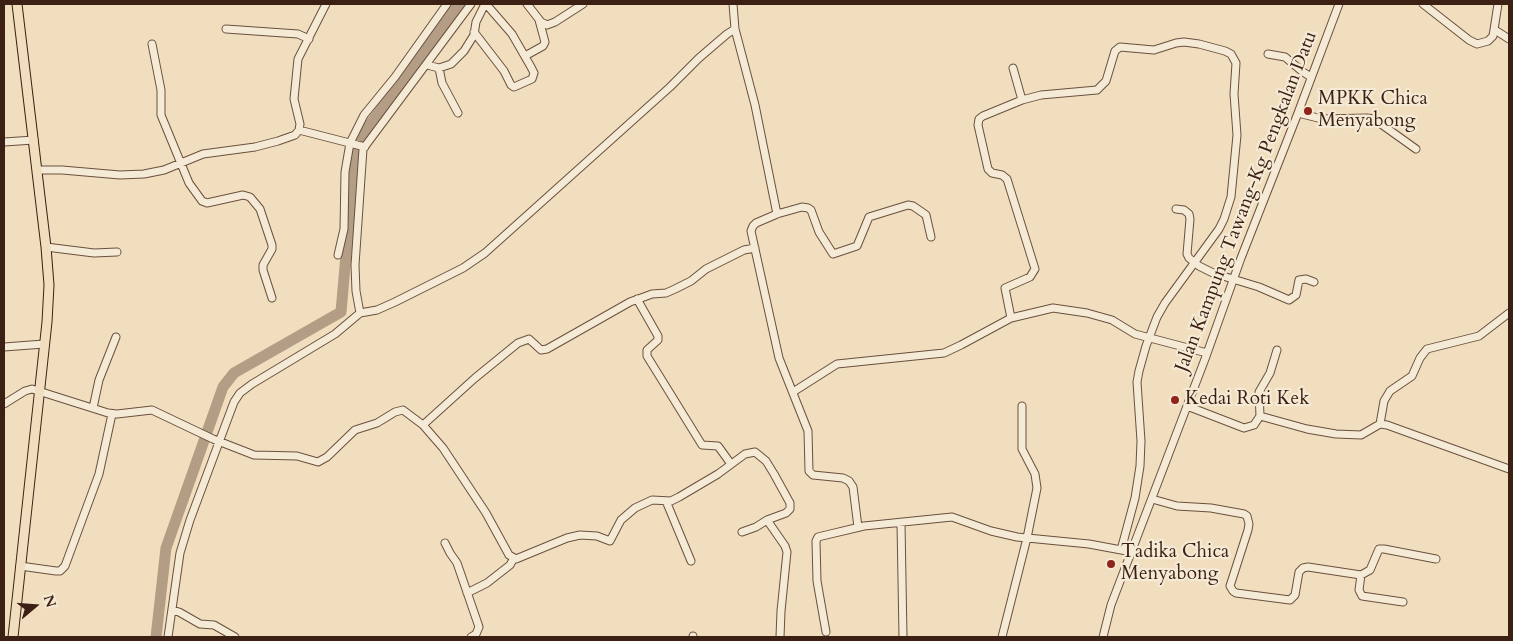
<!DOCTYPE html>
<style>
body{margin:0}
#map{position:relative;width:1513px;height:641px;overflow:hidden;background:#f0debe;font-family:Cardo,serif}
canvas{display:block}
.frame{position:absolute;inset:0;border:5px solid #3d2014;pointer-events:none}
.north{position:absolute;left:10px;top:581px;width:50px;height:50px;-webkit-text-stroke:4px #f5ead5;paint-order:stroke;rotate:72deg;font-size:14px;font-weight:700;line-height:20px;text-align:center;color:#3d2014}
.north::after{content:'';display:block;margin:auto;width:18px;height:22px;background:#3d2014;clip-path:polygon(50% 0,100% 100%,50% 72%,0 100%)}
</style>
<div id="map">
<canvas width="1513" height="641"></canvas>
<div class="frame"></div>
<div class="north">N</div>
</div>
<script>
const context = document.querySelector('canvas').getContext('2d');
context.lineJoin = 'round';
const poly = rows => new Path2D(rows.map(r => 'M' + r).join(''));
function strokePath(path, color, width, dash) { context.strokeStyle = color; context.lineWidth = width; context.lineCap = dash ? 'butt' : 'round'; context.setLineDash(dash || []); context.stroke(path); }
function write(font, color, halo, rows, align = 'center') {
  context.font = font + ' Cardo,serif'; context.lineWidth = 4.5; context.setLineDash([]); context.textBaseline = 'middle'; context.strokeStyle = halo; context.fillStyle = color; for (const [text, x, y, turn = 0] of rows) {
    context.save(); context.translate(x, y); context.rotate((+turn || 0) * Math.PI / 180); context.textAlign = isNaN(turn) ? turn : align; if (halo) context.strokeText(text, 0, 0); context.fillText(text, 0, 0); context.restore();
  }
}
strokePath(poly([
 [360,138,459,4],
 [156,637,166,548,223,387,234,373,341,312,355,152]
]), '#b39d84', 11);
const minor = poly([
 [527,4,541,22,547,25,555,22,583,4],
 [733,4,735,29,755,105,777,214],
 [1423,4,1469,40,1477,44,1488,41,1493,36,1498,4],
 [226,29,298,34,309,39],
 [1495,30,1509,39],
 [474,32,504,71,511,85,514,87,532,79,534,73,531,67,512,34,486,4],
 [152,44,161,90,161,115,189,183,202,201,207,203,243,195,250,197,260,209,272,245,272,249,263,265,263,270,272,298],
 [1268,54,1285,57,1303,72,1311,77],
 [525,56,543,46,545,42,539,20],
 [427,65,439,68,451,64,464,51,474,35,476,22,485,4],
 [439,68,442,83,458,113],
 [1022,100,1041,95,1097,90,1106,81,1115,51,1120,47,1154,50,1176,43,1184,42,1199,44,1225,51,1231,54,1236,63,1234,94,1237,135,1231,197,1224,219,1219,229,1165,303,1157,317,1146,346,1139,371,1137,382,1141,441,1140,466,1135,498,1121,550],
 [1298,113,1322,119,1367,118,1374,119,1416,149],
 [299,130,365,147],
 [4,142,34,140],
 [37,170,62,170,120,175,144,174,164,170,203,154,255,147,278,141,295,135,299,130,300,124,294,99,298,59,326,4],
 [1176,209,1184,210,1189,214,1190,219,1187,254,1189,258,1199,266,1213,273,1259,287,1289,300,1296,295,1299,280,1306,279,1314,282],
 [46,247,94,253,117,252],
 [338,255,344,229,345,172,350,143,364,115,395,77,447,4],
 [637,299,658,336,658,340,647,350,647,356,702,445,718,446,731,464],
 [360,313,377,310,395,302,463,268,485,253,670,87,699,58,727,34,735,29],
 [1011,318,1005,288,1030,277,1035,269,1007,179,1002,175,992,173,988,169,978,125,979,119,983,116,1022,100,1013,68],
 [4,347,44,344],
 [793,392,837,364,944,353,961,345,1011,318,1053,308,1087,313,1112,320,1135,334,1207,353],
 [4,404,25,391,32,389,108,413,117,414,152,410,213,439,254,455,297,456,318,462,327,457,355,430,377,423,395,412,403,410,423,425,443,448,486,513,509,555,516,559,567,538,580,535,597,536,610,541,621,520,635,508,652,500,671,501,679,497,718,474,745,454,755,452,766,461,774,474,790,503,790,509,786,513,767,520,756,527,742,532],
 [1187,406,1244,428,1254,425,1260,416,1259,392,1270,373,1277,350],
 [93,408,99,380,116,337],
 [1260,416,1307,429,1336,434,1361,435,1380,424,1387,425,1509,469],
 [1380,424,1384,401,1390,391,1412,376,1420,358,1427,349,1479,336,1509,313],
 [423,425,475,378,518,343,529,339,541,350,547,349,630,302,652,294,666,293,675,289,691,281,706,269,744,250,755,248],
 [1152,499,1177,506,1211,508,1244,514,1247,516,1249,524,1248,530,1230,586,1233,591,1236,593,1290,600,1295,595,1299,572,1303,568,1308,567,1361,575,1370,570,1379,549,1384,549,1436,559],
 [666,501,691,561],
 [767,520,785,546,787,552,781,611,780,637],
 [901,523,903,637],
 [858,527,853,487,849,481,843,478,813,475,809,471,808,431,779,358,751,231,753,226,756,223,777,214,802,207,808,208,811,210,819,232,833,254,857,246,869,217,908,205,913,206,926,215,931,237],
 [445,543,450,553,457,563,478,624,479,627,476,634,471,637],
 [20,566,56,571,60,571,65,566,99,474,112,414],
 [1361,575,1359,590,1362,596,1403,602],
 [467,593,487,583,510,565,514,558],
 [172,610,179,612,200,624,214,625,235,637],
 [826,632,817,581,816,541,818,537,822,536,864,526,952,517,991,531,1017,537,1089,544,1132,552],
 [168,637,180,553,190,520,234,402,240,393,252,384,335,334,360,313,356,291,355,265,363,149,471,4],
 [693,637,693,636],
 [1002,637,1027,538,1037,488,1035,474,1022,449,1022,406],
 [1103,637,1111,605,1205,359,1241,258,1298,113,1339,4]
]);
const major = poly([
 [13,637,47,322,49,285,46,247,17,4]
]);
strokePath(minor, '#6a503e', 9);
strokePath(major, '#3d2014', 11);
strokePath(minor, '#f5ead5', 7);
strokePath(major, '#f0debe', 9);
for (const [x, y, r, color] of [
 [1308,111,5,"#8f2418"],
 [1175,400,5,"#8f2418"],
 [1111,564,5,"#8f2418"]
]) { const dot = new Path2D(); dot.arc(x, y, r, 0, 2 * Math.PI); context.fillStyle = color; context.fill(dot); strokePath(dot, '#f5ead5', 2); }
write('19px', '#3d2014', '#f5ead5', [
 ["MPKK Chica",1318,100],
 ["Menyabong",1318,122],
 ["Kedai Roti Kek",1185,400],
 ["Tadika Chica",1121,553],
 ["Menyabong",1121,575]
], 'left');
write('19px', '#3d2014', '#f5ead5', [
 ["Jalan Kampung Tawang-Kg Pengkalan Datu",1247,202,-69]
]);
</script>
